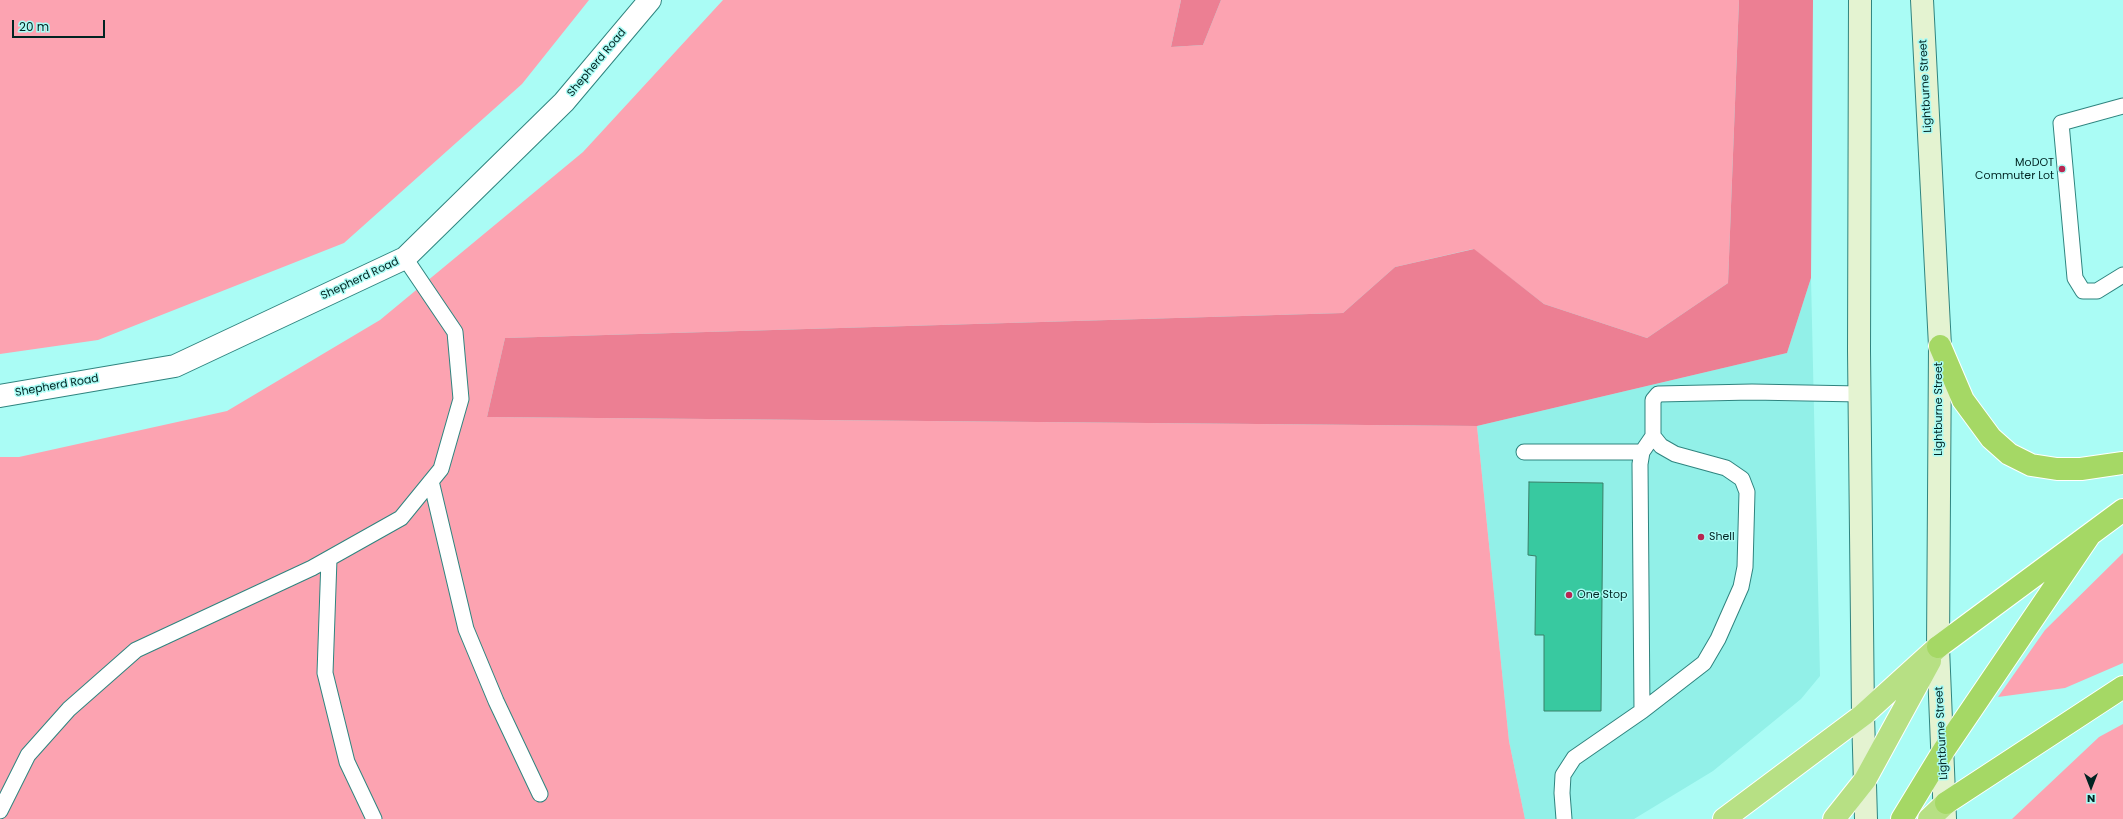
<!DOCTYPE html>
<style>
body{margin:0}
#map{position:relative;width:2123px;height:819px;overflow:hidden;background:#aafcf5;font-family:Poppins,sans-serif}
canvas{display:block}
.north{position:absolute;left:2071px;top:767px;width:40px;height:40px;-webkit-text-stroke:3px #aafcf5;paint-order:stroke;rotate:180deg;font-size:11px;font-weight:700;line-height:16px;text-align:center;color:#002422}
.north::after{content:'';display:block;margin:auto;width:14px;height:18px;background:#002422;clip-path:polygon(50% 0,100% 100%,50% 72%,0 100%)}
.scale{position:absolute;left:12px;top:20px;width:93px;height:18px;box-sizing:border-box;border:2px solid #002422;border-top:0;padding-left:5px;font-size:12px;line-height:14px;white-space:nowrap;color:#002422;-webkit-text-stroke:3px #aafcf5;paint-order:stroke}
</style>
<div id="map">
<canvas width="2123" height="819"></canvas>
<div class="north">N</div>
<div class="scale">20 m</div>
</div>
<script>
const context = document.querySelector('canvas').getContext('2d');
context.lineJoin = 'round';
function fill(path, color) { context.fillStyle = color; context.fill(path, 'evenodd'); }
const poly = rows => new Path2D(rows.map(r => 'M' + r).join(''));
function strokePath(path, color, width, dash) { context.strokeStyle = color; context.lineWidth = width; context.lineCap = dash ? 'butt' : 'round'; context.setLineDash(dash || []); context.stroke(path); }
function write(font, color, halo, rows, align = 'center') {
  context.font = font + ' Poppins,sans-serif'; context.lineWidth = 3; context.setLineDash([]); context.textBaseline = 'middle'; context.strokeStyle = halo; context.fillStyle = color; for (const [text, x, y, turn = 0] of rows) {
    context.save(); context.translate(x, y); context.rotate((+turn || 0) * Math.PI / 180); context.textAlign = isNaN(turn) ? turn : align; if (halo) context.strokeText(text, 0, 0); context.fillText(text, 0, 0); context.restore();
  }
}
fill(poly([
 [1811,278,1820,676,1801,699,1713,771,1634,819,1525,819,1509,741,1477,426,1787,353]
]), '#92f0e8');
fill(poly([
 [0,0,589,0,522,84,344,243,98,340,0,354],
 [723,0,1181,0,1171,47,1203,45,1221,0,1739,0,1728,283,1647,338,1544,304,1473,249,1395,267,1343,313,505,338,487,417,1477,426,1509,741,1525,819,0,819,0,457,19,457,227,411,380,320,583,152],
 [2123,553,2123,663,2065,688,1998,697,2045,630],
 [2123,724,2123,819,2012,819,2099,737]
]), '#fca3b1');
fill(poly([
 [1181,0,1221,0,1203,45,1171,47],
 [1739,0,1813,0,1811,278,1787,353,1477,426,487,417,505,338,1343,313,1395,267,1474,249,1544,304,1647,338,1728,283]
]), '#ec7f93');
const building = poly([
 [1529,482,1603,483,1601,711,1544,711,1544,635,1535,635,1536,556,1528,555,1529,482]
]);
fill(building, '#38c9a0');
strokePath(building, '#398069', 1);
const service = poly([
 [2123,106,2061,123,2075,278,2083,291,2097,291,2123,275],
 [1524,452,1642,452],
 [431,481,466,629,496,701,540,794],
 [329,559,325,673,347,762,374,819],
 [1642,711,1640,464,1642,452,1653,436],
 [0,811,28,755,69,709,136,650,312,568,401,518,441,469,461,399,455,332,405,258],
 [1564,819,1562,793,1563,775,1574,758,1642,711,1704,663,1718,639,1741,587,1745,567,1747,492,1742,479,1726,468,1675,454,1661,446,1653,436,1653,400,1658,394,1752,392,1860,394]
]);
const minor = poly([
 [0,396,175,366,405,258,564,102,650,0]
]);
const secondary = poly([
 [1860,0,1859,351,1863,715,1866,819],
 [1922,0,1940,346,1938,647,1945,819]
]);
const trunk = poly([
 [1724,819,1863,715,1938,647],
 [1834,819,1865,780,1930,661],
 [1929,819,1946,803]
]);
const motorway = poly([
 [1940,346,1963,400,1991,438,2009,454,2031,465,2057,469,2081,469,2123,463],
 [1938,647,2123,510],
 [1946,803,2123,687],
 [1902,819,1944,750,2089,536]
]);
strokePath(service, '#2f847f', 17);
strokePath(minor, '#2f847f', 24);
strokePath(secondary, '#2f847f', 24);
strokePath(trunk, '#fff', 24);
strokePath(motorway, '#fff', 24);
strokePath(service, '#fff', 15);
strokePath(minor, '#fff', 22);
strokePath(secondary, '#e4f3d1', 22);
strokePath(trunk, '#b7e084', 22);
strokePath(motorway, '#a5d865', 22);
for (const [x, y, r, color] of [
 [2062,169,4,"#b72752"],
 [1701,537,4,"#b72752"],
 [1569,595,4,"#b72752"]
]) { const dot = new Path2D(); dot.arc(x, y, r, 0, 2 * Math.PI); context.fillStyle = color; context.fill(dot); strokePath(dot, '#aafcf5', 1.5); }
write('11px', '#002422', '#aafcf5', [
 ["Shepherd Road",597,63,-50],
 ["Lightburne Street",1926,86,-93],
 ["Shepherd Road",360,279,-25],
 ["Shepherd Road",57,386,-10],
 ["Lightburne Street",1939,409,-90],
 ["Lightburne Street",1942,733,-93]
]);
write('11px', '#002422', '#aafcf5', [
 ["MoDOT",2054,163,"right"],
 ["Commuter Lot",2054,176,"right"],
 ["Shell",1709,537],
 ["One Stop",1577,595]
], 'left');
</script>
